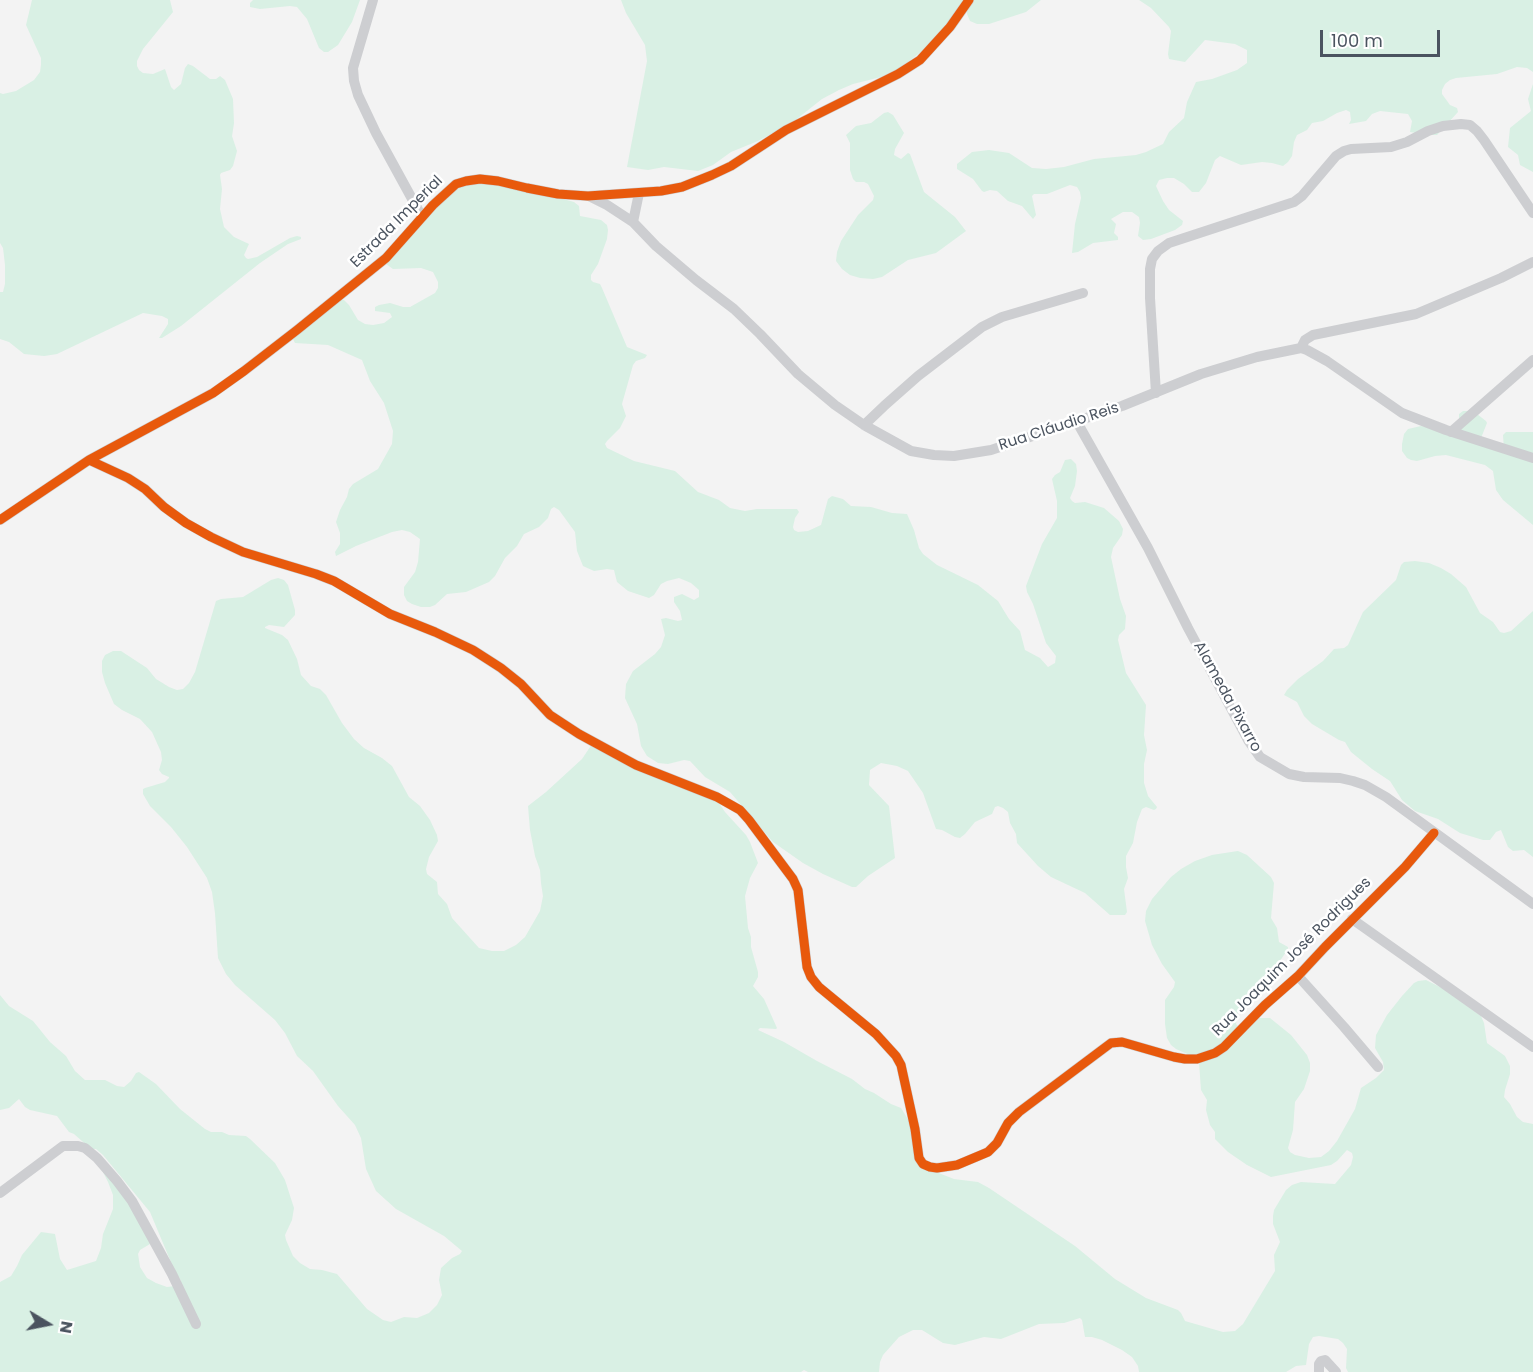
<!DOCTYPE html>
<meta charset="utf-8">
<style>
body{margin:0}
#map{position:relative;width:1533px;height:1372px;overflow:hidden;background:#f3f3f3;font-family:Poppins,sans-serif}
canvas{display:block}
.north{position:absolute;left:18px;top:1294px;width:60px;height:60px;-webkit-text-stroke:4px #fff;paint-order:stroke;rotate:100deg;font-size:16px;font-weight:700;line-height:24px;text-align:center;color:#4a535f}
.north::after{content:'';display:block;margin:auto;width:21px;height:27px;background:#4a535f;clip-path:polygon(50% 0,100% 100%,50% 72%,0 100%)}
.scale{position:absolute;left:1320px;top:30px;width:120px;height:27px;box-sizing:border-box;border:3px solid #4a535f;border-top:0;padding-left:8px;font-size:18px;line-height:21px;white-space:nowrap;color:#4a535f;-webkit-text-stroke:4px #fff;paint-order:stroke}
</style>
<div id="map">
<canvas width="1533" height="1372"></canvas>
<div class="north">N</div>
<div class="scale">100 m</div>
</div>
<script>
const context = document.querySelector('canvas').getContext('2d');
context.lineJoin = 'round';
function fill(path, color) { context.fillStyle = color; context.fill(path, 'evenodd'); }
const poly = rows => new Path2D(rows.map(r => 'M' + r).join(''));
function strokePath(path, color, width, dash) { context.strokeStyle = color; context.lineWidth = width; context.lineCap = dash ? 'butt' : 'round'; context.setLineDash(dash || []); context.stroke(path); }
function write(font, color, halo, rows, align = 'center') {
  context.font = font + ' Poppins,sans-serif'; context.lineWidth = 5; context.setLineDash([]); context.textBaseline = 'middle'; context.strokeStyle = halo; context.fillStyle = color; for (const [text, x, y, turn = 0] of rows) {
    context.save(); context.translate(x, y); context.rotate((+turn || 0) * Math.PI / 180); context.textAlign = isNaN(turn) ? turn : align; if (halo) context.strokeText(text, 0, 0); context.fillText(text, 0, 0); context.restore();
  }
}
fill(poly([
 [32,0,170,0,173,12,143,49,137,61,137,66,139,70,143,73,153,74,165,69,171,87,174,90,181,84,185,68,188,64,193,66,210,79,216,79,220,76,225,80,233,99,234,123,232,136,237,151,233,166,230,170,221,173,220,175,222,189,220,209,224,227,234,237,249,244,244,255,246,258,248,259,257,257,290,238,297,236,301,237,301,239,288,244,260,263,181,326,162,338,159,338,168,324,168,319,162,316,143,313,57,354,44,356,24,354,9,342,0,339,0,292,3,292,5,284,5,265,3,248,0,243,0,93,3,94,16,91,34,80,40,72,41,65,41,58,26,25],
 [253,0,360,0,352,22,338,45,328,52,324,52,319,48,307,19,297,7,290,6,260,9,250,7,250,3],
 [621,0,1041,0,1026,12,989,24,977,24,970,21,967,14,966,3,930,45,900,68,881,77,853,84,839,90,822,99,793,122,758,141,731,152,713,165,698,171,664,167,648,170,627,167,647,61,645,45,626,13],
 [1139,0,1533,0,1533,72,1527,68,1517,67,1497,74,1456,78,1450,80,1445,84,1442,90,1442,94,1450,105,1457,108,1458,112,1437,135,1428,135,1410,132,1412,121,1408,114,1380,111,1372,114,1366,121,1349,124,1351,120,1350,112,1346,110,1337,113,1323,121,1312,123,1307,130,1297,135,1294,142,1292,156,1288,162,1283,166,1272,163,1262,162,1241,165,1220,156,1215,160,1206,183,1199,192,1192,192,1184,184,1174,178,1167,178,1159,180,1156,186,1163,201,1169,210,1183,221,1182,225,1175,230,1151,239,1143,240,1138,236,1140,223,1139,217,1132,212,1123,212,1111,219,1116,224,1114,233,1118,237,1118,240,1093,243,1078,252,1072,253,1075,224,1081,198,1080,192,1077,187,1070,185,1047,194,1034,194,1032,196,1036,215,1033,219,1022,206,1008,201,997,191,990,190,984,192,982,191,973,179,957,169,957,164,972,152,989,150,1009,153,1032,168,1046,169,1064,167,1094,159,1136,155,1146,152,1163,144,1169,132,1184,118,1187,102,1196,82,1212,79,1237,70,1247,63,1247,50,1235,44,1205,40,1185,62,1169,59,1168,54,1171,31,1169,27,1151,8],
 [1533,84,1533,172,1520,165,1518,155,1508,147,1510,128,1531,111,1528,99],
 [888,112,893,115,904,133,895,149,894,155,901,159,908,153,910,154,924,192,955,217,966,231,936,253,908,260,882,277,873,279,860,278,850,275,842,269,836,261,837,252,841,241,858,215,873,200,874,196,868,184,864,182,856,182,853,179,850,170,850,143,846,135,856,126,871,123,884,113],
 [492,180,574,202,579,206,580,216,601,220,607,225,608,230,607,239,598,264,591,275,591,280,593,282,600,284,602,288,627,347,647,355,645,358,636,361,633,365,622,404,626,416,620,428,607,441,605,444,607,448,634,461,675,471,698,492,719,500,730,508,745,511,757,509,797,509,799,512,795,518,793,527,794,530,798,532,808,531,821,525,828,499,832,496,843,499,851,506,871,507,892,513,907,514,914,530,919,548,923,554,937,565,978,585,998,601,1009,619,1020,631,1025,650,1040,658,1048,667,1055,663,1056,656,1046,643,1033,604,1027,592,1026,586,1042,544,1057,518,1057,501,1052,479,1055,475,1060,472,1065,460,1071,459,1076,464,1077,471,1075,486,1070,498,1072,501,1075,503,1085,502,1104,508,1119,521,1123,529,1122,535,1113,548,1111,557,1120,599,1126,616,1125,629,1119,635,1118,640,1126,673,1146,705,1144,735,1147,750,1144,764,1144,783,1148,796,1157,807,1156,809,1154,810,1146,807,1142,809,1137,822,1133,843,1126,856,1126,867,1128,878,1124,889,1127,912,1125,915,1110,915,1085,893,1051,877,1038,866,1017,843,1016,834,1010,823,1008,812,1003,808,998,806,995,807,992,814,975,822,965,834,960,838,955,837,942,830,936,829,923,793,908,771,897,766,881,763,870,770,869,785,889,806,895,858,868,876,856,887,852,887,823,874,803,863,773,842,730,792,705,777,690,761,684,760,668,764,658,763,647,756,641,746,637,724,625,698,626,684,633,671,655,654,661,647,665,635,661,619,666,618,678,621,682,620,680,611,674,602,674,597,682,594,694,600,699,597,699,590,691,583,679,578,667,581,661,584,654,595,649,598,628,591,617,582,614,570,607,569,594,571,583,566,577,551,575,532,559,510,554,507,551,509,548,518,539,527,524,534,517,546,505,558,495,576,489,582,466,592,447,594,435,605,430,607,421,607,412,604,407,601,404,595,404,587,415,572,418,562,420,539,410,532,402,530,392,532,356,546,336,556,335,552,340,544,340,533,336,522,340,510,347,497,349,489,353,484,378,469,392,444,393,431,384,403,370,381,362,360,328,345,295,343,293,339,333,300,344,300,349,305,358,320,365,324,373,325,384,323,392,317,390,313,375,311,375,307,379,305,390,303,403,307,410,307,435,293,438,288,438,282,433,272,421,268,393,269,386,264,459,181],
 [1463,411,1469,411,1477,414,1486,421,1487,423,1481,438,1504,449,1503,435,1506,432,1533,432,1533,525,1503,500,1496,490,1493,471,1485,465,1446,455,1435,456,1417,461,1411,460,1407,458,1402,451,1402,444,1404,434,1408,429,1421,426,1456,432,1459,429,1459,414],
 [1415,561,1429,563,1441,568,1451,574,1466,587,1480,613,1493,622,1500,632,1504,633,1511,631,1533,611,1533,857,1524,850,1513,851,1508,847,1501,830,1496,832,1490,840,1483,840,1460,833,1438,819,1415,811,1402,800,1390,781,1372,769,1351,752,1345,742,1339,740,1312,724,1304,716,1297,702,1284,695,1287,690,1298,679,1323,661,1334,649,1344,648,1348,645,1363,612,1396,580,1401,565,1404,562],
 [278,578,284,580,288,585,295,610,295,615,284,627,269,625,265,627,265,628,282,635,288,640,297,659,301,675,311,686,320,689,326,695,342,723,354,739,364,748,382,758,392,766,409,797,420,806,430,820,437,835,438,841,429,857,426,869,427,874,437,882,438,894,447,904,452,918,479,948,492,951,504,951,516,945,525,937,540,911,543,896,541,883,540,870,535,856,530,830,528,806,546,792,582,759,592,744,719,803,725,812,746,835,750,842,758,863,750,878,745,896,748,928,751,937,751,947,758,972,758,977,753,986,764,999,777,1028,776,1029,760,1028,758,1030,784,1042,817,1061,852,1079,865,1089,874,1093,891,1104,901,1108,909,1121,918,1156,931,1170,954,1179,978,1182,989,1188,1075,1246,1115,1279,1146,1298,1178,1310,1181,1313,1185,1321,1223,1332,1235,1331,1243,1324,1275,1271,1274,1255,1280,1242,1273,1224,1273,1216,1274,1210,1286,1190,1292,1185,1301,1182,1335,1184,1351,1165,1353,1157,1352,1153,1347,1150,1337,1161,1331,1165,1271,1177,1247,1165,1228,1152,1215,1139,1215,1132,1210,1125,1206,1110,1207,1100,1201,1090,1199,1062,1194,1057,1176,1049,1171,1045,1167,1038,1165,1024,1165,1000,1174,987,1175,982,1162,964,1152,945,1145,921,1146,911,1152,899,1171,877,1181,869,1195,861,1212,855,1238,851,1247,855,1271,877,1274,883,1271,918,1277,928,1279,942,1288,947,1288,949,1265,983,1253,991,1243,1002,1238,1013,1236,1024,1239,1027,1258,1018,1270,1018,1291,1035,1307,1055,1310,1063,1310,1071,1304,1089,1295,1102,1293,1130,1288,1148,1290,1152,1295,1155,1309,1158,1321,1157,1329,1151,1337,1141,1355,1109,1361,1088,1376,1078,1384,1070,1383,1062,1375,1048,1376,1035,1387,1015,1402,996,1414,983,1418,981,1426,980,1442,988,1481,1016,1484,1023,1487,1043,1505,1056,1510,1066,1510,1074,1505,1090,1504,1097,1510,1104,1517,1117,1523,1122,1533,1124,1533,1372,1348,1372,1346,1368,1347,1349,1343,1343,1338,1339,1319,1336,1313,1337,1309,1344,1306,1365,1296,1366,1286,1372,1139,1372,1138,1366,1132,1357,1122,1350,1102,1340,1092,1337,1085,1337,1082,1320,1080,1318,1064,1323,1039,1324,1001,1339,984,1337,955,1345,943,1343,922,1330,913,1330,899,1337,883,1355,880,1362,879,1372,808,1372,804,1370,801,1372,0,1372,0,1282,11,1276,17,1266,22,1255,41,1232,55,1234,60,1259,67,1270,96,1261,101,1248,103,1234,113,1209,113,1195,108,1182,100,1166,137,1206,150,1244,140,1250,138,1254,140,1267,147,1278,156,1283,167,1287,175,1286,181,1281,173,1267,150,1212,103,1155,96,1149,91,1149,74,1134,69,1132,57,1116,30,1110,25,1107,19,1099,9,1108,0,1110,0,995,9,1006,33,1021,50,1042,66,1056,75,1071,85,1080,105,1080,117,1086,124,1087,131,1081,136,1073,139,1072,156,1084,180,1109,205,1129,211,1132,222,1132,229,1135,246,1136,250,1139,275,1163,285,1180,294,1208,292,1220,285,1235,286,1240,293,1256,300,1263,310,1269,322,1270,337,1274,367,1309,383,1320,391,1322,404,1317,417,1318,429,1313,437,1305,442,1295,439,1280,441,1268,452,1258,460,1254,462,1251,444,1236,396,1209,376,1191,366,1169,361,1138,355,1125,338,1106,313,1071,297,1056,285,1033,275,1020,235,985,226,974,218,958,215,913,212,892,207,878,187,847,171,827,150,806,143,794,143,789,145,788,165,782,169,778,169,777,162,774,159,770,162,760,161,752,152,732,140,719,122,710,114,704,105,683,102,672,102,661,105,655,113,651,121,651,147,668,156,679,169,687,177,690,183,689,189,683,195,672,216,601,221,599,243,597,271,580]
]), '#d9f0e4');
strokePath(poly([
 [373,0,353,68,354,81,358,95,376,133,422,217],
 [589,196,607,205,633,222,656,246,696,280,734,309,760,334,798,374,835,405,864,425,911,451,934,455,954,456,991,450,1122,406,1201,374,1257,357,1301,348,1307,350,1327,361,1402,413,1446,430,1533,458],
 [633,222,639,193],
 [1301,348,1305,340,1313,335,1416,314,1501,278,1533,262],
 [1156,393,1150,298,1150,269,1152,259,1158,251,1169,243,1294,202,1302,196,1336,156,1344,151,1351,149,1391,147,1407,142,1428,131,1443,126,1461,124,1470,125,1477,131,1484,140,1533,213],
 [1077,422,1148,548,1188,628,1248,740,1260,757,1289,774,1304,777,1340,778,1353,781,1365,785,1386,797,1533,904],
 [864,425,884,406,918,376,982,327,1002,317,1083,293],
 [1451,432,1533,360],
 [89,460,128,478,145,489,164,507,186,523,211,537,243,552,316,574,334,581,390,614,435,632,473,650,501,668,521,684,550,715,579,734,636,765,717,797,740,810,749,820,793,879,798,890,807,967,811,977,819,987,876,1034,896,1056,901,1065,915,1129,919,1158,923,1164,930,1167,937,1168,957,1165,988,1152,997,1143,1008,1123,1019,1112,1111,1043,1122,1042,1174,1057,1185,1059,1197,1059,1215,1053,1224,1047,1265,1005,1298,976,1325,947,1405,867,1434,833],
 [0,520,89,460,213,393,244,371,297,330,386,258,433,205,456,184,466,181,480,179,498,181,527,188,558,194,588,196,661,191,682,187,712,175,731,166,786,130,898,74,920,60,950,27,969,0],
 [1352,919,1533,1047],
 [1298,976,1344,1027,1378,1067],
 [0,1193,63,1146,78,1146,85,1148,97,1158,117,1181,132,1201,172,1274,196,1324],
 [1319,1372,1319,1364,1321,1361,1325,1360,1336,1372]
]), '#cdced1', 10);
strokePath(poly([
 [89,460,128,478,145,489,164,507,186,523,211,537,243,552,316,574,334,581,390,614,435,632,473,650,501,668,521,684,550,715,579,734,636,765,717,797,740,810,749,820,793,879,798,890,807,967,811,977,819,987,876,1034,896,1056,901,1065,915,1129,919,1158,923,1164,930,1167,937,1168,957,1165,988,1152,997,1143,1008,1123,1019,1112,1111,1043,1122,1042,1174,1057,1185,1059,1197,1059,1215,1053,1224,1047,1265,1005,1298,976,1325,947,1405,867,1434,833],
 [0,520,89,460,213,393,244,371,297,330,386,258,433,205,456,184,466,181,480,179,498,181,527,188,558,194,588,196,661,191,682,187,712,175,731,166,786,130,898,74,920,60,950,27,969,0]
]), '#e8590c', 9);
write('15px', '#4a535f', '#fff', [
 ["Estrada Imperial",397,222,-45],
 ["Rua Cláudio Reis",1059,427,-18],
 ["Alameda Pixarro",1227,697,61],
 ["Rua Joaquim José Rodrigues",1292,957,-45]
]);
</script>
